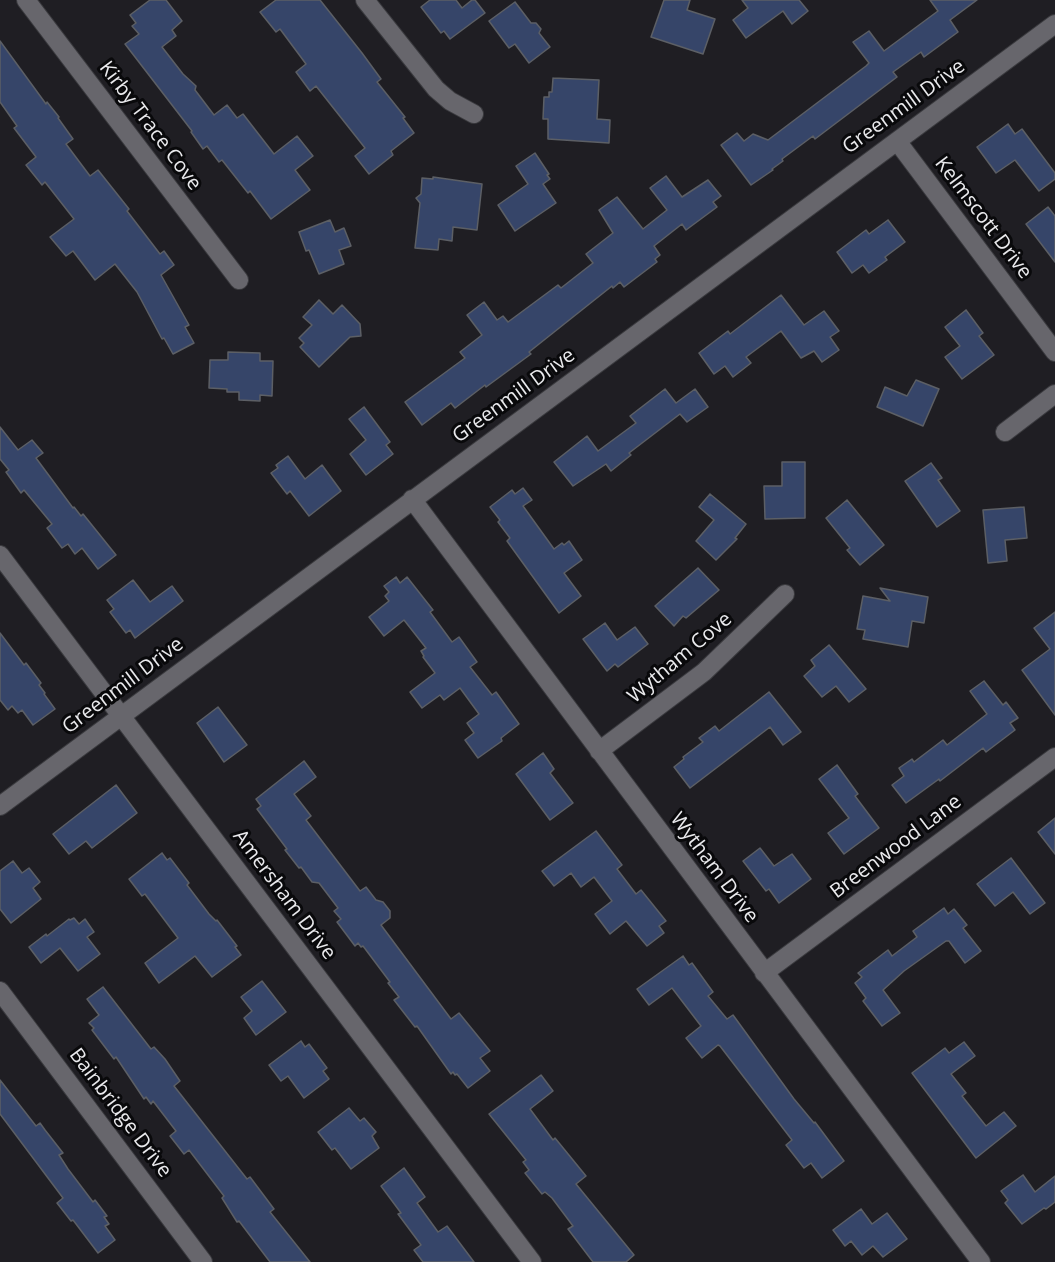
<!DOCTYPE html>
<style>
body{margin:0}
canvas{display:block;background:#1f1e23}
</style>
<canvas width="1055" height="1262"></canvas>
<script>
const context = document.querySelector('canvas').getContext('2d');
context.lineJoin = 'round';
function fill(path, color) { context.fillStyle = color; context.fill(path, 'evenodd'); }
const poly = rows => new Path2D(rows.map(r => 'M' + r).join(''));
function strokePath(path, color, width, dash) { context.strokeStyle = color; context.lineWidth = width; context.lineCap = dash ? 'butt' : 'round'; context.setLineDash(dash || []); context.stroke(path); }
function write(font, color, halo, rows, align = 'center') {
  context.font = font + ' "Open Sans",sans-serif'; context.lineWidth = 6; context.setLineDash([]); context.textBaseline = 'middle'; context.strokeStyle = halo; context.fillStyle = color; for (const [text, x, y, turn = 0] of rows) {
    context.save(); context.translate(x, y); context.rotate((+turn || 0) * Math.PI / 180); context.textAlign = isNaN(turn) ? turn : align; if (halo) context.strokeText(text, 0, 0); context.fillText(text, 0, 0); context.restore();
  }
}
const building = poly([
 [150,0,166,0,182,21,172,30,176,36,162,47,183,74,196,86,195,90,214,115,227,105,237,118,243,114,274,154,297,136,313,156,295,170,310,190,271,219,250,191,248,193,222,160,219,162,207,146,203,149,191,132,192,131,125,44,139,34,132,26,136,23,130,15,150,0],
 [276,0,320,0,362,53,381,79,377,82,405,117,403,118,414,133,391,151,393,155,369,174,355,156,365,148,316,86,310,91,296,72,306,64,280,29,276,32,260,12,276,0],
 [430,0,456,0,462,8,472,0,475,0,485,13,450,39,444,31,441,33,421,7,430,0],
 [664,0,690,0,687,10,715,19,703,54,651,37,664,0],
 [742,0,799,0,808,11,792,24,783,11,746,38,733,20,748,8,742,0],
 [930,0,977,0,950,20,958,32,924,57,921,52,893,72,897,77,815,139,813,136,782,159,783,161,772,169,773,170,751,185,721,145,737,133,744,141,753,134,768,140,866,66,869,63,853,42,869,31,884,51,938,11,930,0],
 [515,2,531,23,536,23,541,29,539,33,550,47,529,63,515,44,509,48,489,21,515,2],
 [0,41,46,104,47,102,59,117,58,118,73,139,66,144,90,176,98,170,129,209,127,211,160,254,164,251,174,265,161,275,189,325,185,327,194,343,173,354,164,338,162,339,137,292,115,264,95,280,73,251,66,256,50,237,74,219,45,182,42,185,26,165,36,157,14,128,17,126,0,102,0,41],
 [553,78,599,80,597,119,610,120,609,143,548,139,548,119,543,119,544,97,549,97,549,92,552,92,553,78],
 [1008,124,1015,134,1022,129,1055,173,1055,179,1039,191,1015,160,996,173,977,147,1008,124],
 [535,153,549,174,547,175,550,179,543,184,556,203,515,231,498,205,528,184,516,166,535,153],
 [666,176,682,197,708,180,721,196,713,202,717,207,686,230,682,224,654,246,660,255,655,259,657,262,624,287,620,282,613,288,612,286,529,352,531,354,486,387,485,385,455,408,451,403,422,425,405,402,465,358,460,352,482,335,467,315,484,302,497,320,503,316,508,322,558,285,561,288,593,263,586,254,613,233,599,210,617,197,643,229,667,210,650,188,666,176],
 [433,177,482,184,477,230,453,227,452,241,439,239,438,250,415,248,420,203,416,198,421,194,422,178,433,179,433,177],
 [1048,207,1055,216,1055,262,1026,224,1048,207],
 [330,220,335,232,344,228,351,246,339,250,344,264,319,274,309,250,306,251,299,232,330,220],
 [888,220,905,242,885,257,887,260,869,273,863,265,852,273,837,252,866,230,869,234,888,220],
 [781,295,804,325,824,311,839,331,830,337,839,350,822,362,814,351,801,358,781,331,746,357,751,363,733,377,725,366,714,374,699,353,728,331,730,334,781,295],
 [319,300,333,314,342,305,360,324,361,336,350,337,319,367,300,347,304,343,299,338,312,325,303,317,319,300],
 [966,310,983,333,979,336,994,355,962,379,945,357,960,346,945,327,966,310],
 [228,352,260,353,260,361,273,361,272,396,260,395,260,401,239,400,239,392,227,392,227,389,209,388,210,360,228,360,228,352],
 [916,380,939,389,923,426,877,407,885,387,907,396,916,380],
 [665,389,676,403,695,389,708,407,687,422,680,414,629,453,631,455,611,471,606,464,573,486,554,462,587,436,598,451,636,423,630,416,665,389],
 [364,407,390,442,386,445,393,454,366,475,350,454,366,440,349,419,364,407],
 [0,427,18,450,32,440,43,453,36,458,73,508,74,507,81,516,83,514,116,555,98,569,82,548,75,554,68,544,62,548,47,528,52,524,24,490,21,493,6,472,9,470,0,459,0,427],
 [288,456,305,479,322,465,341,491,309,516,290,491,287,494,271,473,278,468,276,465,288,456],
 [782,462,805,462,805,518,765,519,764,486,782,486,782,462],
 [931,463,942,478,938,480,960,511,937,527,905,481,931,463],
 [523,488,532,500,523,506,554,549,562,543,564,545,569,541,582,560,564,573,581,596,559,613,507,541,510,538,498,522,500,520,490,507,512,490,515,494,523,488],
 [710,494,746,524,735,538,737,539,716,560,696,541,714,520,699,507,710,494],
 [847,500,884,545,860,565,847,550,850,548,826,518,847,500],
 [1024,507,1027,538,1005,540,1007,561,988,563,983,510,1024,507],
 [698,568,719,590,686,618,683,616,674,626,655,606,698,568],
 [396,577,400,583,407,577,433,610,430,612,452,642,459,637,477,662,470,667,492,695,496,692,519,724,501,738,502,741,478,758,465,740,474,733,467,723,479,714,460,688,444,700,440,695,422,708,410,692,435,673,423,657,424,656,421,651,426,648,404,620,384,636,369,617,389,601,385,596,389,592,384,586,396,577],
 [133,580,150,602,172,586,183,601,135,638,130,630,126,633,110,612,114,609,107,600,133,580],
 [880,588,928,597,924,623,912,621,908,647,863,639,865,630,857,629,863,596,890,601,880,588],
 [1055,612,1055,715,1022,670,1050,649,1034,628,1055,612],
 [605,623,617,640,635,627,648,644,618,667,615,664,607,671,583,639,605,623],
 [0,633,24,665,26,663,41,683,39,685,45,693,44,694,55,709,33,725,22,710,18,713,12,706,8,710,0,700,0,633],
 [829,645,866,689,849,702,836,686,822,697,804,676,815,666,811,660,829,645],
 [984,681,1003,705,1006,702,1018,718,1010,723,1015,730,986,752,983,748,940,781,939,779,906,803,892,785,904,776,899,768,912,759,914,762,943,740,947,745,987,714,970,691,984,681],
 [769,692,801,732,783,745,770,727,690,788,674,767,684,759,683,757,703,742,699,738,715,726,719,731,769,692],
 [218,707,247,745,224,762,197,723,218,707],
 [543,753,554,769,550,773,573,803,550,820,516,774,543,753],
 [304,761,316,777,294,794,311,816,306,820,360,891,366,887,376,900,383,902,390,911,390,918,381,925,451,1019,459,1013,490,1051,480,1058,490,1071,468,1088,457,1074,455,1075,453,1072,451,1074,417,1026,415,1027,394,1000,399,997,388,983,390,982,363,946,361,947,358,943,355,946,337,922,341,919,334,911,338,908,319,883,312,882,301,867,299,868,285,850,287,849,257,809,261,806,256,799,304,761],
 [837,765,858,794,855,796,879,828,844,854,828,833,849,818,819,779,837,765],
 [116,785,137,813,92,848,86,841,69,854,53,834,116,785],
 [1055,818,1055,854,1038,832,1055,818],
 [596,831,622,865,617,869,636,894,641,890,666,921,659,926,664,933,647,946,626,921,610,934,595,914,612,901,594,877,581,887,571,873,554,886,542,871,596,831],
 [760,848,774,866,792,854,811,879,779,903,769,889,766,891,743,861,760,848],
 [162,853,167,860,170,858,189,883,187,885,209,914,216,921,217,920,237,946,235,947,241,955,212,977,195,956,159,983,145,963,178,938,145,894,142,896,129,879,162,853],
 [1011,858,1045,903,1030,914,1013,892,995,906,977,884,1011,858],
 [13,861,22,873,29,868,40,882,33,888,41,899,11,923,0,909,0,871,13,861],
 [944,908,948,914,954,909,967,925,963,928,981,951,965,963,949,941,946,941,904,971,883,990,900,1013,882,1026,863,1001,866,998,855,983,862,977,858,973,888,950,892,956,917,937,913,931,944,908],
 [74,918,79,924,85,919,94,932,87,937,100,954,78,971,60,948,41,963,29,947,46,934,47,936,69,919,70,920,74,918],
 [683,956,689,965,692,963,713,992,708,996,727,1019,733,1015,794,1099,814,1123,815,1122,844,1161,822,1178,811,1163,804,1168,786,1145,792,1140,720,1046,718,1045,702,1058,686,1038,701,1026,672,988,649,1005,637,989,683,956],
 [262,981,286,1012,256,1035,244,1018,252,1011,241,997,262,981],
 [103,987,151,1049,154,1047,165,1059,180,1081,174,1086,247,1179,250,1177,274,1209,270,1212,310,1262,270,1262,239,1221,237,1222,222,1198,224,1196,189,1150,184,1154,170,1136,176,1131,153,1101,151,1104,146,1097,144,1099,116,1057,114,1059,92,1030,94,1028,89,1023,99,1015,87,999,103,987],
 [301,1041,305,1047,309,1044,327,1068,323,1071,329,1079,304,1098,288,1076,281,1081,269,1065,301,1041],
 [964,1042,975,1056,951,1074,966,1093,962,1096,986,1126,1004,1112,1016,1126,976,1158,912,1073,945,1048,949,1053,964,1042],
 [541,1075,553,1091,530,1109,553,1140,555,1138,586,1176,576,1184,634,1255,626,1262,593,1262,568,1229,573,1226,552,1198,545,1192,542,1194,525,1173,529,1170,523,1162,526,1160,489,1114,541,1075],
 [0,1080,36,1126,40,1123,45,1130,63,1153,59,1155,68,1169,93,1202,95,1200,107,1216,104,1217,109,1224,105,1226,115,1240,98,1253,73,1220,71,1221,57,1203,63,1198,0,1114,0,1080],
 [349,1108,360,1121,364,1118,376,1132,372,1136,379,1148,351,1169,335,1148,332,1150,318,1132,349,1108],
 [404,1168,425,1197,417,1203,438,1232,447,1226,474,1262,423,1262,414,1250,421,1245,398,1214,401,1213,381,1186,404,1168],
 [1023,1175,1035,1192,1055,1176,1055,1202,1046,1209,1044,1208,1022,1224,1005,1203,1008,1200,1001,1191,1023,1175],
 [861,1209,872,1224,887,1213,907,1239,883,1257,873,1246,862,1255,851,1241,845,1246,833,1230,861,1209]
]);
fill(building, '#364569');
strokePath(building, '#5c5f65', 1.5);
const street = poly([
 [26,0,239,280],
 [365,0,436,89,450,101,474,114],
 [897,141,1055,352],
 [1005,432,1055,394],
 [412,499,981,1262],
 [0,555,532,1262],
 [599,751,704,672,785,594],
 [0,806,1055,24],
 [764,973,1055,757],
 [0,991,203,1262]
]);
strokePath(street, '#3a3a3e', 20);
strokePath(street, '#67666c', 18);
write('20px', '#eaeaed', '#09090b', [
 ["Greenmill Drive",904,107,-36],
 ["Kirby Trace Cove",150,126,53],
 ["Kelmscott Drive",983,218,53],
 ["Greenmill Drive",514,396,-36],
 ["Wytham Cove",680,658,-40],
 ["Greenmill Drive",123,686,-37],
 ["Breenwood Lane",896,847,-37],
 ["Wytham Drive",714,868,53],
 ["Amersham Drive",284,895,53],
 ["Bainbridge Drive",120,1113,53]
]);
</script>
